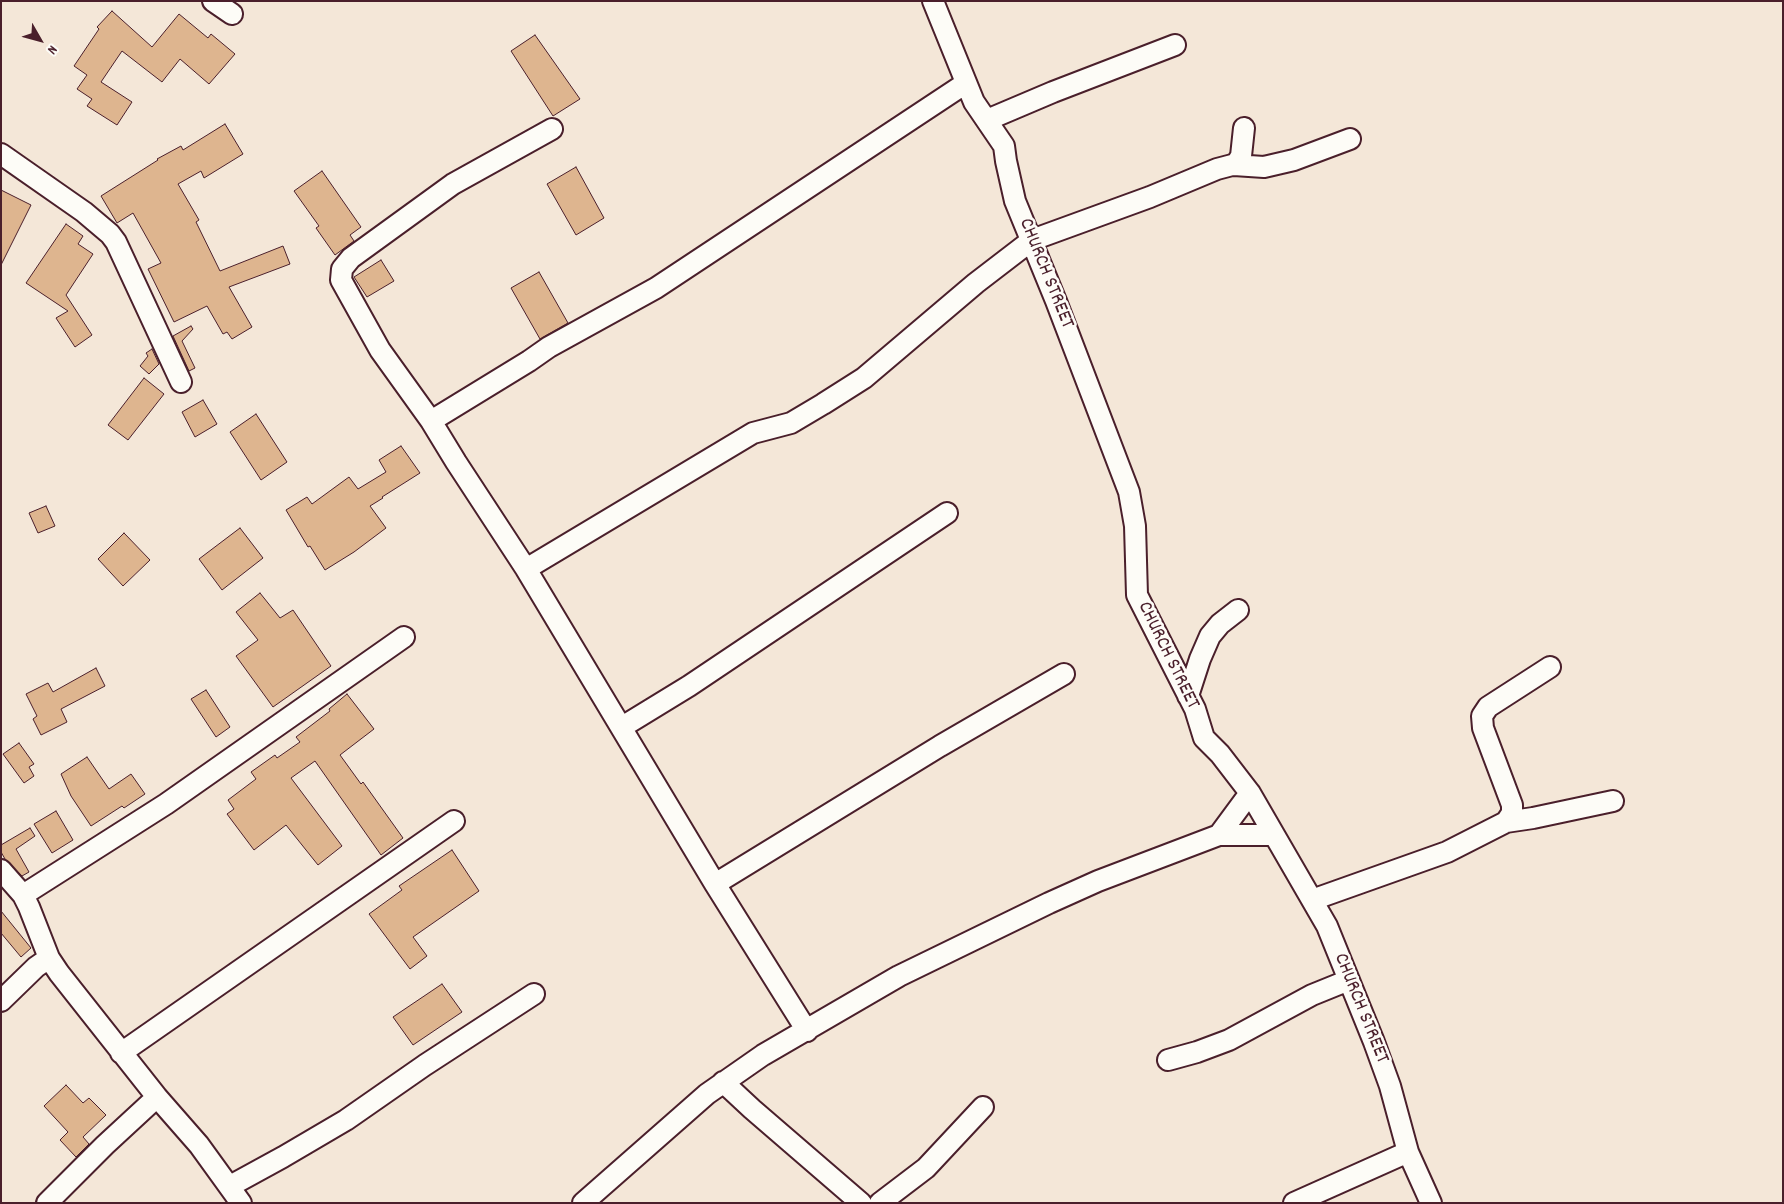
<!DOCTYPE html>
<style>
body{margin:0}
#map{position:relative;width:1784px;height:1204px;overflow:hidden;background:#f4e7d8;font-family:Dekko,sans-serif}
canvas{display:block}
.frame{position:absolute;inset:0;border:2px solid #4a1f2b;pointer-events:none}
.north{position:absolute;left:15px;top:15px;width:50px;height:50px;-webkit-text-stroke:4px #fdfcf7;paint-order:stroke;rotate:128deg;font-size:14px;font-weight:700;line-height:20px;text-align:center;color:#4a1f2b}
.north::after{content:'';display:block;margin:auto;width:18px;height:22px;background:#4a1f2b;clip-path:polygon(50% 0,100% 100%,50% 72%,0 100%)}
</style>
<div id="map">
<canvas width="1784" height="1204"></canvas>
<div class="frame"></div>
<div class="north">N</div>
</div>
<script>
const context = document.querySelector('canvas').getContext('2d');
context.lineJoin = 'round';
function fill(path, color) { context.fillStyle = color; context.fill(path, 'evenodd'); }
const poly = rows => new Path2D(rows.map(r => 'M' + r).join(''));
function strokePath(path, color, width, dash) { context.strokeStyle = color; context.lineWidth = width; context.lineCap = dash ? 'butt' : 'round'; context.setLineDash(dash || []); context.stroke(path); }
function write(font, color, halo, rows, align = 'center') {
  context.font = font + ' Dekko,sans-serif'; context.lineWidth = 5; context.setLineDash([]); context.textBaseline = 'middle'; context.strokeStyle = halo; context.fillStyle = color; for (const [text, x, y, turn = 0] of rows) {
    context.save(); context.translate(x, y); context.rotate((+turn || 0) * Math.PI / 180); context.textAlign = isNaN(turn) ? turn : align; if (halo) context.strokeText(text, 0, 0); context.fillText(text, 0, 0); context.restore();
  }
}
const building = poly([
 [112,11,152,47,179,14,208,38,211,34,235,54,209,84,180,59,162,82,122,51,101,82,132,102,117,125,87,106,92,99,77,89,87,75,74,66,99,29,97,27,112,11],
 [535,35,580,99,553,116,511,51,535,35],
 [225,124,243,154,204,178,201,171,178,184,199,220,196,222,220,271,283,246,290,264,229,287,252,327,232,339,227,332,223,334,207,306,174,322,148,269,161,263,133,213,117,223,101,196,158,160,157,159,181,146,183,150,225,124],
 [576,167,604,218,576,235,547,184,576,167],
 [322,171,361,227,350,235,354,241,335,255,316,228,319,226,294,191,322,171],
 [1,190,31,205,1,265,1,190],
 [66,224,83,236,78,244,93,254,66,295,92,335,75,347,56,318,68,311,26,283,66,224],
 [381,260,394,281,367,297,354,277,381,260],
 [539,272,568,323,540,339,511,288,539,272],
 [191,326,193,329,182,341,195,368,189,371,173,336,191,326],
 [152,349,159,364,149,374,140,366,148,356,146,353,152,349],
 [144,378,164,394,128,440,108,425,144,378],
 [203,400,217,424,195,437,182,412,203,400],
 [256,414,287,462,261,480,230,432,256,414],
 [401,446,420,473,382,497,383,498,370,506,386,528,354,552,325,570,310,546,308,547,286,510,307,497,312,504,349,477,358,489,386,472,379,460,401,446],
 [46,506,55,526,38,533,29,513,46,506],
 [240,528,263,558,222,590,199,559,240,528],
 [124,533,150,560,123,586,98,559,124,533],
 [260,593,280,618,293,610,331,666,273,707,236,656,258,640,236,612,260,593],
 [96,668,105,686,61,709,67,722,41,735,33,719,37,716,26,694,48,683,53,692,96,668],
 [206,690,230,727,216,737,191,699,206,690],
 [347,694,374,729,340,755,361,784,363,782,403,838,381,855,315,761,291,778,342,846,318,865,286,825,254,850,227,814,234,809,228,800,256,779,251,772,275,755,277,758,300,742,296,737,330,711,329,709,347,694],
 [19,743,34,764,29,767,34,776,24,783,3,754,19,743],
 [87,757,109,789,131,774,145,794,124,808,122,806,91,826,71,796,61,774,87,757],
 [56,811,73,840,52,853,34,824,56,811],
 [30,828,35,836,16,849,29,872,22,876,5,859,1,852,1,845,30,828],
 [452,850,479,891,413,937,427,956,410,969,369,914,402,890,399,886,452,850],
 [1,911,31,948,21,957,1,933,1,911],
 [442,984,462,1012,413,1045,393,1017,442,984],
 [66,1085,83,1103,89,1098,106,1115,83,1137,89,1144,76,1157,60,1140,68,1132,44,1106,66,1085]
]);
fill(building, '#deb58f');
strokePath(building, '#4a1f2b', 1);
const minor = poly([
 [213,1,232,14],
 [933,1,974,102,1004,146,1006,161,1015,201,1056,301,1129,492,1135,526,1137,595,1195,709,1204,738,1220,754,1250,793,1327,926,1374,1042,1390,1086,1408,1152,1431,1203],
 [987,120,1053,92,1175,45],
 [552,129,453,184,351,258,342,269,341,280,380,350,431,421,456,462,526,569,715,884,807,1031],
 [1,154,84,212,110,234,116,242,181,382],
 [1234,165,1264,167,1294,160,1350,139],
 [431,421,529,361,549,347,656,288,966,83],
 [526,569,753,433,791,423,823,404,864,378,976,283,1032,240,1150,197,1217,169,1236,164,1241,156,1244,128],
 [1188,696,1200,659,1210,636,1220,624,1238,610],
 [622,727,689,686,947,513],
 [1506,822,1533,818,1613,801],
 [1219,835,1273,835],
 [1,870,23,895,29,907,49,958,59,973,157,1097,199,1145,241,1203],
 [715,884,940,746,1064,674],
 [23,895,166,804,404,637],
 [1312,900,1447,852,1506,822,1512,813,1512,805,1483,728,1482,716,1488,707,1550,667],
 [1,1001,36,967,49,958],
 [121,1053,454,821],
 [1168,1060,1197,1052,1229,1040,1312,995,1349,980],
 [723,1082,752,1109,861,1203],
 [230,1186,283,1157,346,1120,425,1065,534,994],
 [47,1203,105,1145,157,1097],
 [583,1203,707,1094,763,1055,899,976,1049,903,1098,881,1219,835,1250,793],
 [880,1203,926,1168,983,1107],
 [1294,1203,1408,1152]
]);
strokePath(minor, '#4a1f2b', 24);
strokePath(minor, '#fdfcf7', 20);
write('20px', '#4a1f2b', '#fdfcf7', [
 ["CHURCH STREET",1045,274,68],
 ["CHURCH STREET",1167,656,64],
 ["CHURCH STREET",1360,1009,68]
]);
</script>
